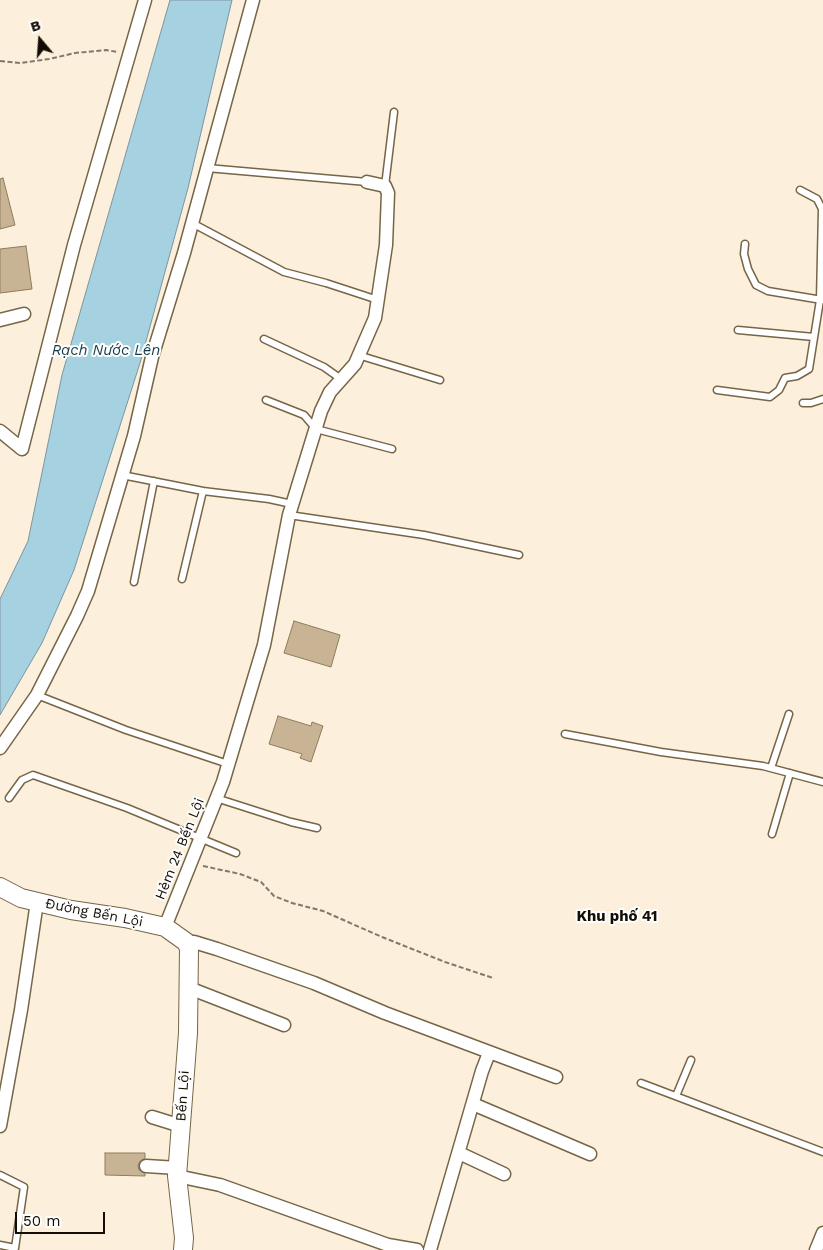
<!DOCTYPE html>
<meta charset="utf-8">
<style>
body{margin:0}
#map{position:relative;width:823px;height:1250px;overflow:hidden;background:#fcefdb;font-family:"Work Sans",sans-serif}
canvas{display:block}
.north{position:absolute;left:15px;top:15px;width:50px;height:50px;-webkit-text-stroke:4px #fefefe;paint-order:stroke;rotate:342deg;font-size:14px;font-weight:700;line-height:20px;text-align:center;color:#130d03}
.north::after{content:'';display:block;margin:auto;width:18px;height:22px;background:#130d03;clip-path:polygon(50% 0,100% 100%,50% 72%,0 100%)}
.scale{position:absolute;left:15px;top:1212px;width:90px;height:22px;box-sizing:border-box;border:2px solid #130d03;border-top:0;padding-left:6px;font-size:15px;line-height:18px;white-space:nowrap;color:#130d03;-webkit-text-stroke:4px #fefefe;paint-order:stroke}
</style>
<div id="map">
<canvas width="823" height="1250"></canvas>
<div class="north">B</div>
<div class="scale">50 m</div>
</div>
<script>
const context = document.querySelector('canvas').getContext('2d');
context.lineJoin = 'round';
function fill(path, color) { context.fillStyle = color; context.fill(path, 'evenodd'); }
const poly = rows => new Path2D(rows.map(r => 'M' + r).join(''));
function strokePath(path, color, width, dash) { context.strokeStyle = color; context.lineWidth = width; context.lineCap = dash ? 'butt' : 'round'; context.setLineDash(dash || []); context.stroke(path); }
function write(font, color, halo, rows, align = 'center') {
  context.font = font + ' "Work Sans",sans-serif'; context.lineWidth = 4; context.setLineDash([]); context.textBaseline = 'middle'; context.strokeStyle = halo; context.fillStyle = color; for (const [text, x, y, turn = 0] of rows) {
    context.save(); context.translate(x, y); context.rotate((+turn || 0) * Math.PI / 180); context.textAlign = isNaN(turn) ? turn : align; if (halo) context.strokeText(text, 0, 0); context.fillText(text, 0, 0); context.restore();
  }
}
const water = poly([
 [170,0,232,0,188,188,140,363,74,570,42,643,0,715,0,599,28,541,62,375,170,0]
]);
fill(water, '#a6d1e1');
strokePath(water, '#7a969e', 1);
const building = poly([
 [3,178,15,225,0,229,0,179,3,178],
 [26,246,32,289,0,293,0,249,26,246],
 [294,621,340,635,331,667,284,653,294,621],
 [278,716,311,726,312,722,323,726,311,762,300,758,302,754,269,744,278,716],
 [105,1153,145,1153,145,1158,140,1161,138,1166,139,1170,145,1174,145,1176,105,1175,105,1153]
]);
fill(building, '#c8b494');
strokePath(building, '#8e7c5d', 1);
const lane = poly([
 [207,168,367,182],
 [385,186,394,112],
 [192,223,284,272,326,283,378,300],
 [745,244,744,254,748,269,756,285,768,291,822,300],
 [738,330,814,337],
 [264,339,324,367,341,379],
 [358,355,440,380],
 [717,390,770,397,779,390,785,378,797,376,809,369,820,300,822,209,817,199,800,190],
 [266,400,304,415,316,429,392,449],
 [803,403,811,403,823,399],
 [122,475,203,491,269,499,292,504],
 [289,515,424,535,519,555],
 [182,579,203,491],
 [134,582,154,481],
 [37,695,126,730,228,764],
 [565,734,661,752,763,766,823,782],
 [771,768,789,714],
 [9,798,22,780,33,775,127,808,236,853],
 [216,798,291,822,317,828],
 [772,834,790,773],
 [641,1083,823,1152],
 [676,1096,691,1060],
 [0,1175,24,1187,15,1248,0,1245]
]);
const street = poly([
 [0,320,24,314],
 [0,431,22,449,74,245,145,0],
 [0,748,37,695,77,616,88,591,134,436,152,357,184,253,253,0],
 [165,927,223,782,264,645,289,515,321,411,330,392,355,364,375,318,386,245,388,193,385,186,367,182],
 [186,942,194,942,217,949,314,983,385,1013,556,1077],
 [189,988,284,1025],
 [473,1104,590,1154],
 [152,1117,181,1126],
 [0,1126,21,1010,37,902],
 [459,1153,504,1174],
 [146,1166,178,1168],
 [177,1176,220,1185,388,1245,417,1250],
 [430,1250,482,1071,489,1053],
 [816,1250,823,1233]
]);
const secondary = poly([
 [0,887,21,898,71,910,125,918,165,927,186,942,189,948,188,1033,177,1176,184,1238,183,1250]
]);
strokePath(lane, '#766547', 9);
strokePath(street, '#766547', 15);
strokePath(secondary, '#766547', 20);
strokePath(poly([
 [0,61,20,63,49,59,75,53,106,50,118,52],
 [203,866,240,874,261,882,274,896,292,903,323,911,382,937,445,962,493,978]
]), '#817869', 2, [5, 2.5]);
strokePath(lane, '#fff', 6);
strokePath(street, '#fff', 12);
strokePath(secondary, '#fff', 18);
write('14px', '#130d03', '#fefefe', [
 ["Hẻm 24 Bến Lội",180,849,-68],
 ["Đường Bến Lội",94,913,11],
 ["Bến Lội",183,1096,-86]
]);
write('italic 15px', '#143a47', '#fefefe', [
 ["Rạch Nước Lên",106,351]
]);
write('bold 15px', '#130d03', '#fefefe', [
 ["Khu phố 41",617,917]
]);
</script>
